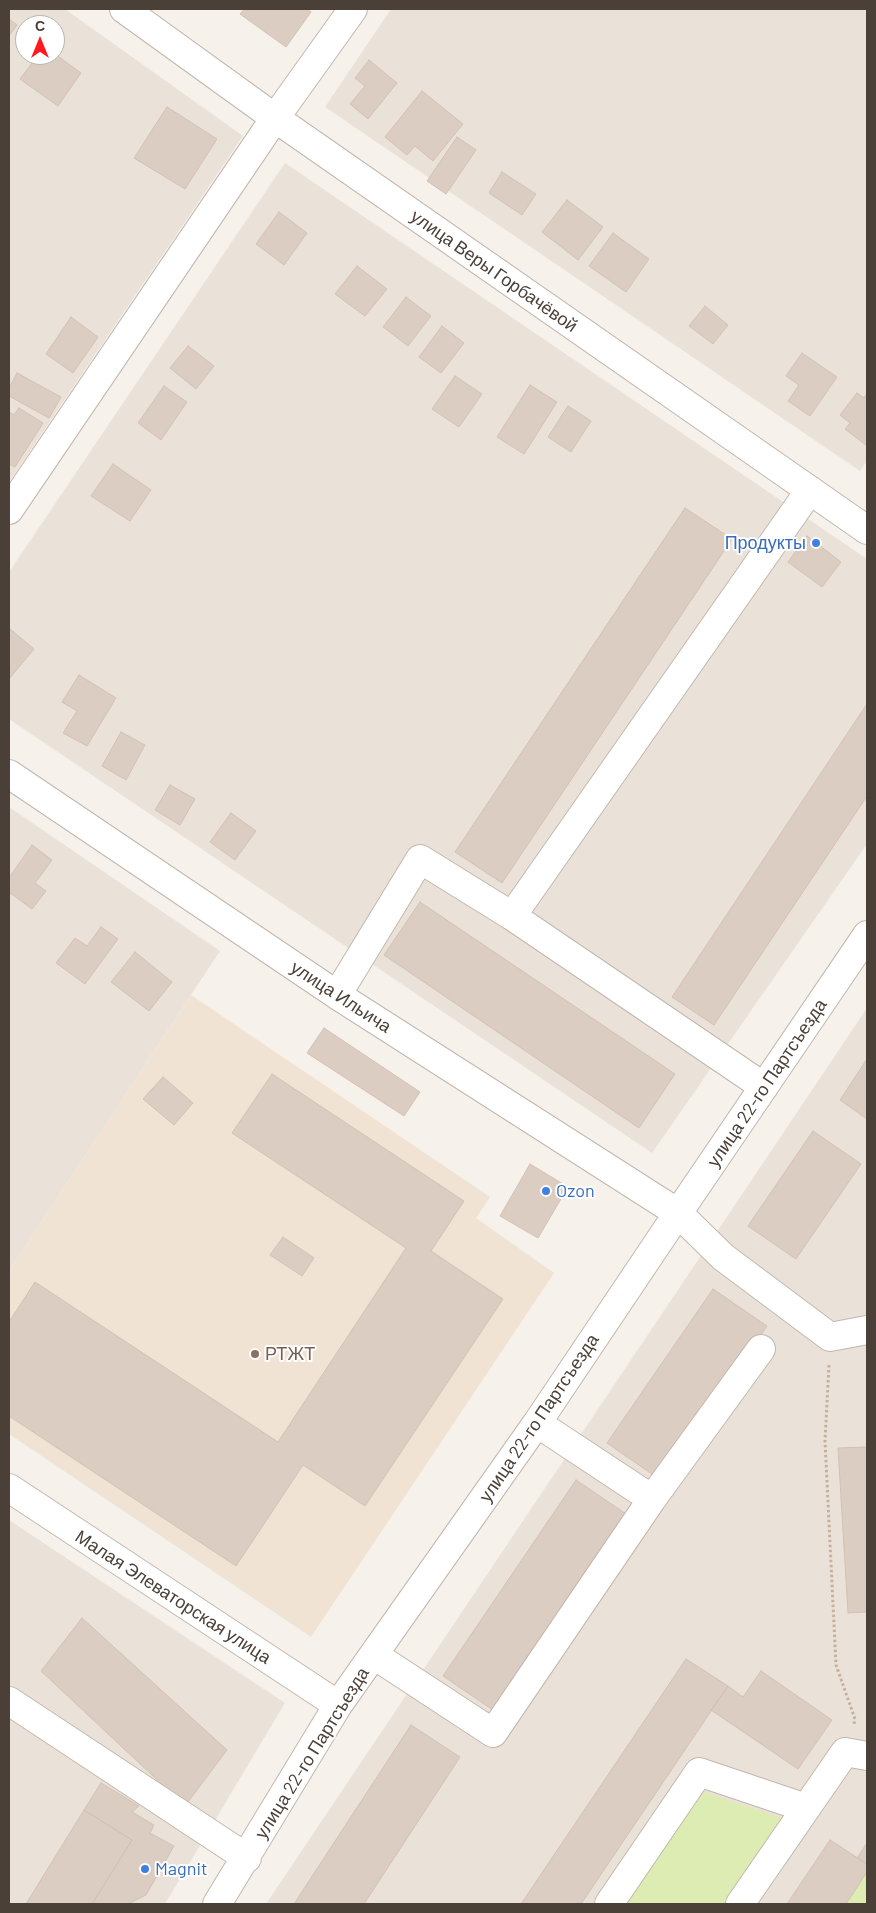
<!DOCTYPE html>
<meta charset="utf-8">
<style>
body{margin:0}
#map{position:relative;width:876px;height:1913px;overflow:hidden;background:#f6f1eb;font-family:Barlow,sans-serif}
canvas{display:block}
.frame{position:absolute;inset:0;border:10px solid #4b4038;pointer-events:none}
.north{position:absolute;left:15px;top:15px;width:50px;height:50px;box-sizing:border-box;background:#fff;border:1px solid #b7b3af;border-radius:50%;rotate:0deg;font-size:14px;font-weight:700;line-height:20px;text-align:center;color:#4b4038}
.north::after{content:'';display:block;margin:auto;width:18px;height:22px;background:#ff191f;clip-path:polygon(50% 0,100% 100%,50% 72%,0 100%)}
</style>
<div id="map">
<canvas width="876" height="1913"></canvas>
<div class="frame"></div>
<div class="north">С</div>
</div>
<script>
const context = document.querySelector('canvas').getContext('2d');
context.lineJoin = 'round';
function fill(path, color) { context.fillStyle = color; context.fill(path, 'evenodd'); }
const poly = rows => new Path2D(rows.map(r => 'M' + r).join(''));
function strokePath(path, color, width, dash) { context.strokeStyle = color; context.lineWidth = width; context.lineCap = dash ? 'butt' : 'round'; context.setLineDash(dash || []); context.stroke(path); }
function write(font, color, halo, rows, align = 'center') {
  context.font = font + ' Barlow,sans-serif'; context.lineWidth = 4; context.setLineDash([]); context.textBaseline = 'middle'; context.strokeStyle = halo; context.fillStyle = color; for (const [text, x, y, turn = 0] of rows) {
    context.save(); context.translate(x, y); context.rotate((+turn || 0) * Math.PI / 180); context.textAlign = isNaN(turn) ? turn : align; if (halo) context.strokeText(text, 0, 0); context.fillText(text, 0, 0); context.restore();
  }
}
fill(poly([
 [9,9,65,9,243,136,9,482],
 [25,25,55,25,55,55,25,55],
 [391,9,867,9,867,461,860,471,325,107],
 [285,163,867,559,867,844,652,1153,9,719,9,572],
 [9,807,220,951,9,1271],
 [867,1008,867,1904,266,1904],
 [9,1520,285,1703,165,1904,9,1904]
]), '#eae2d9');
fill(poly([
 [191,995,490,1197,476,1218,554,1273,311,1637,9,1434,9,1271]
]), '#f0e3d4');
fill(poly([
 [689,1787,796,1823,740,1904,609,1904],
 [867,1872,867,1904,846,1904]
]), '#dcecb2');
const building = poly([
 [244,9,307,9,311,12,286,47,240,14,244,9],
 [9,19,17,25,9,36,9,19],
 [55,54,81,73,58,106,20,79,38,55,55,54],
 [369,60,397,83,368,119,350,104,365,86,355,78,369,60],
 [422,91,463,124,433,161,415,146,407,155,385,137,422,91],
 [167,107,217,139,185,189,134,158,167,107],
 [457,137,476,150,446,194,427,181,457,137],
 [502,172,536,194,522,215,489,193,502,172],
 [567,200,603,227,578,260,542,232,567,200],
 [279,212,307,233,284,265,256,244,279,212],
 [613,233,649,259,626,292,589,266,613,233],
 [357,266,387,289,365,316,335,294,357,266],
 [406,297,431,316,408,346,383,327,406,297],
 [705,306,728,325,713,344,689,326,705,306],
 [71,317,98,337,73,373,46,354,71,317],
 [442,326,464,343,441,373,419,357,442,326],
 [188,346,214,366,196,389,170,368,188,346],
 [802,353,837,377,810,416,788,401,799,385,786,376,802,353],
 [17,373,61,397,49,418,9,396,9,388,17,373],
 [455,376,482,394,459,427,432,409,455,376],
 [530,385,557,402,524,454,497,437,530,385],
 [164,386,187,402,161,440,138,423,164,386],
 [857,393,864,398,867,393,867,446,845,429,850,423,840,415,857,393],
 [568,406,591,421,571,452,548,437,568,406],
 [19,408,43,423,15,467,9,464,9,412,14,415,19,408],
 [113,464,151,490,130,521,91,496,113,464],
 [685,508,732,539,502,883,455,852,685,508],
 [807,536,841,562,822,587,788,562,807,536],
 [9,628,34,649,9,679,9,628],
 [79,675,116,698,87,746,63,733,77,711,62,702,79,675],
 [867,704,867,796,714,1025,672,997,867,704],
 [121,732,145,745,126,780,102,766,121,732],
 [170,785,195,799,180,825,155,810,170,785],
 [231,813,256,831,235,860,210,842,231,813],
 [32,845,52,860,35,883,46,891,32,909,9,892,9,878,32,845],
 [420,902,675,1074,639,1128,384,955,420,902],
 [101,927,118,939,85,984,56,963,75,938,87,946,101,927],
 [135,952,172,982,149,1011,111,982,135,952],
 [324,1028,420,1092,404,1116,307,1053,324,1028],
 [867,1059,867,1119,840,1100,867,1059],
 [272,1074,464,1201,431,1251,503,1299,365,1506,303,1465,236,1566,9,1416,9,1322,35,1282,278,1442,406,1248,232,1133,272,1074],
 [163,1077,193,1103,174,1125,143,1099,163,1077],
 [813,1131,861,1164,796,1259,748,1226,813,1131],
 [530,1164,568,1187,538,1238,500,1216,530,1164],
 [283,1237,314,1258,302,1276,270,1255,283,1237],
 [713,1289,767,1326,662,1481,607,1443,713,1289],
 [867,1447,867,1612,848,1613,838,1448,867,1447],
 [576,1480,629,1516,496,1712,443,1676,576,1480],
 [82,1618,227,1750,185,1806,41,1671,82,1618],
 [686,1659,728,1686,581,1904,521,1904,686,1659],
 [761,1671,832,1720,798,1769,711,1710,728,1686,743,1697,761,1671],
 [411,1725,460,1757,364,1904,294,1904,411,1725],
 [101,1783,139,1806,132,1812,154,1825,150,1833,174,1846,146,1895,128,1904,92,1904,132,1840,84,1810,101,1783],
 [84,1810,132,1840,92,1904,26,1904,84,1810],
 [830,1840,867,1864,867,1872,846,1904,787,1904,830,1840],
 [867,1843,867,1864,857,1858,867,1843]
]);
fill(building, '#dccdc3');
strokePath(building, '#d4c1b2', 1);
const minor = poly([
 [124,9,275,118,867,530],
 [9,510,275,118,353,9],
 [9,774,337,995,678,1213,723,1257,830,1337,867,1330],
 [337,995,420,859,512,916],
 [764,1087,512,916,810,490],
 [9,1488,338,1705],
 [652,1499,761,1349],
 [374,1655,493,1733,652,1499,537,1423],
 [9,1701,247,1858],
 [217,1904,338,1705,537,1423,678,1213,867,935],
 [609,1904,699,1772,806,1808],
 [740,1904,845,1752,867,1756]
]);
strokePath(minor, '#c3b7ad', 30);
strokePath(poly([
 [829,1365,825,1441,836,1665,855,1719,854,1724]
]), '#c5b09d', 3, [2.5, 2.5]);
strokePath(minor, '#fff', 28);
for (const [x, y, r, color] of [
 [816,543,5,"#3f7fe0"],
 [546,1191,5,"#3f7fe0"],
 [255,1354,5,"#8d6e63"],
 [145,1869,5,"#3f7fe0"]
]) { const dot = new Path2D(); dot.arc(x, y, r, 0, 2 * Math.PI); context.fillStyle = color; context.fill(dot); strokePath(dot, '#fff', 2); }
write('18px', '#4b4038', '#fff', [
 ["улица Веры Горбачёвой",494,271,35],
 ["улица Ильича",341,997,33],
 ["улица 22-го Партсъезда",767,1083,-56],
 ["улица 22-го Партсъезда",539,1418,-56],
 ["Малая Элеваторская улица",173,1597,33],
 ["улица 22-го Партсъезда",312,1753,-58]
]);
write('18px', '#366cbe', '#fff', [
 ["Продукты",806,543,"right"],
 ["Ozon",556,1191],
 ["Magnit",155,1869]
], 'left');
write('18px', '#785e54', '#fff', [
 ["РТЖТ",265,1354]
], 'left');
</script>
